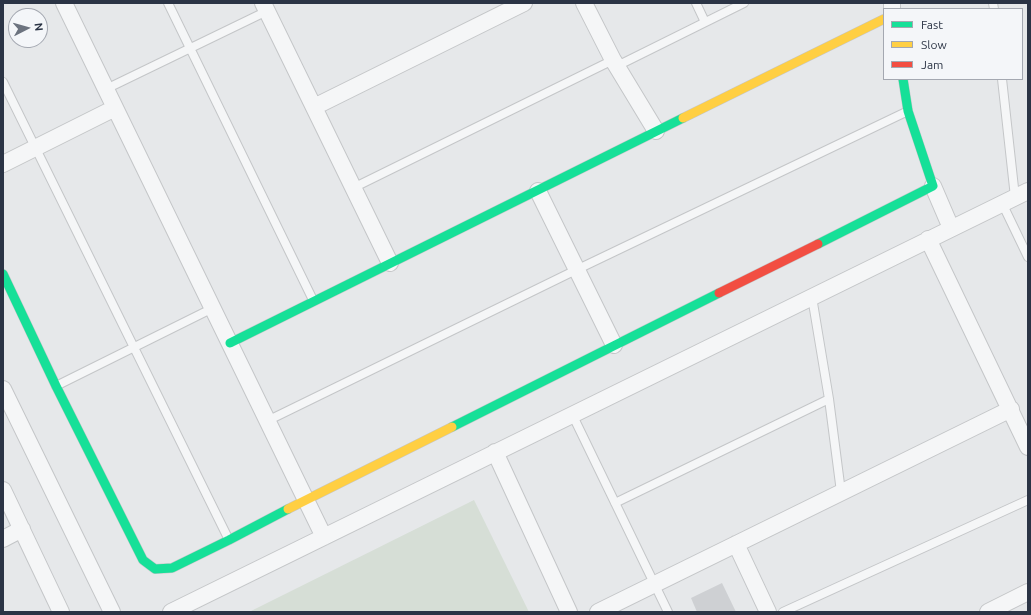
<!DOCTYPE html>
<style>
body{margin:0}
#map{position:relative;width:1031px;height:615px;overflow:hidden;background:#e6e8ea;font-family:Ubuntu,sans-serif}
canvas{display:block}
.frame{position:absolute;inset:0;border:4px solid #2b3445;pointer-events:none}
.legend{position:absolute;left:883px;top:8px;width:140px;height:72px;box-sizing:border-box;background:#f4f6f9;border:1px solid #a4a8b1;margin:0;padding:5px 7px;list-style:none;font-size:12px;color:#2b3445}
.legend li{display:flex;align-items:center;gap:8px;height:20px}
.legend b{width:20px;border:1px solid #a4a8b1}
.north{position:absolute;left:8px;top:8px;width:40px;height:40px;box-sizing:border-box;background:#f4f6f9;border:1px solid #a4a8b1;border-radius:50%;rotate:84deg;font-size:11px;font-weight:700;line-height:16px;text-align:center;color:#2b3445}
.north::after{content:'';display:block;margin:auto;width:14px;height:18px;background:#6c737f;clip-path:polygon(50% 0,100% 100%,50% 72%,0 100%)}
</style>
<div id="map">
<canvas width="1031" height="615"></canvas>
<div class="frame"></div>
<ul class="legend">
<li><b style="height:5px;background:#16e098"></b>Fast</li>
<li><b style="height:5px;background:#ffcf43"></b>Slow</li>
<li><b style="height:5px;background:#f24e42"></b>Jam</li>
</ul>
<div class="north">N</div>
</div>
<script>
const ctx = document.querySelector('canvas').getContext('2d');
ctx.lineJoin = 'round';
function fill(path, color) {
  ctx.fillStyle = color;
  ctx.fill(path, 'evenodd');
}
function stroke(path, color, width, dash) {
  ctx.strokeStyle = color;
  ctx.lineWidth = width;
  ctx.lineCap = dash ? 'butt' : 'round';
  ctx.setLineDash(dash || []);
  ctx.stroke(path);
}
fill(new Path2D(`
 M474,500L529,612H249Z`), '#d6ded6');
fill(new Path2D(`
 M722,583L736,612H697L691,598Z`), '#ced0d3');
const lane = new Path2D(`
 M168,3L313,300
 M696,3L705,22
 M993,3L994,9
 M617,66L744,3
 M1002,79L1015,197
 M3,82L228,538
 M106,89L267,11
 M353,188L613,60
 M1002,203L1028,257
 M812,297L829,399L841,492
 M56,386L213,308
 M572,414L668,612
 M267,421L576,270L908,111
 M615,503L829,399
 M783,612L1028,500`);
const street = new Path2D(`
 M64,3L324,537
 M263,3L390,263
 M584,3L613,60L656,131
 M892,3V9
 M314,107L524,3
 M3,164L115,108
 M933,186L951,228
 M538,191L614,345
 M928,239L1028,447
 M3,389L112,612
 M495,452L569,612
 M3,490L61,612
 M3,539L22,529
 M736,544L768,612
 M171,612L1028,191
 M598,612L1011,409
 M988,612L1028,592`);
const fast = new Path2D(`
 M818,244L933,186L908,111L903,79
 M3,274L56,386L143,560L155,569L172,568L229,540L288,509
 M230,343L683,118
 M452,427L719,293`);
const slow = new Path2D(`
 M683,118L884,19
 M288,509L452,427`);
const jam = new Path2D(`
 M719,293L818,244`);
stroke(lane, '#c4c6c8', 10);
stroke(street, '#c4c6c8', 18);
stroke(fast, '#c4c6c8', 10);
stroke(slow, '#c4c6c8', 10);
stroke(jam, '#c4c6c8', 10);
stroke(lane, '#f5f6f7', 8);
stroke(street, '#f5f6f7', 16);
stroke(fast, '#16e098', 9);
stroke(slow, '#ffcf43', 9);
stroke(jam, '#f24e42', 9);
</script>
